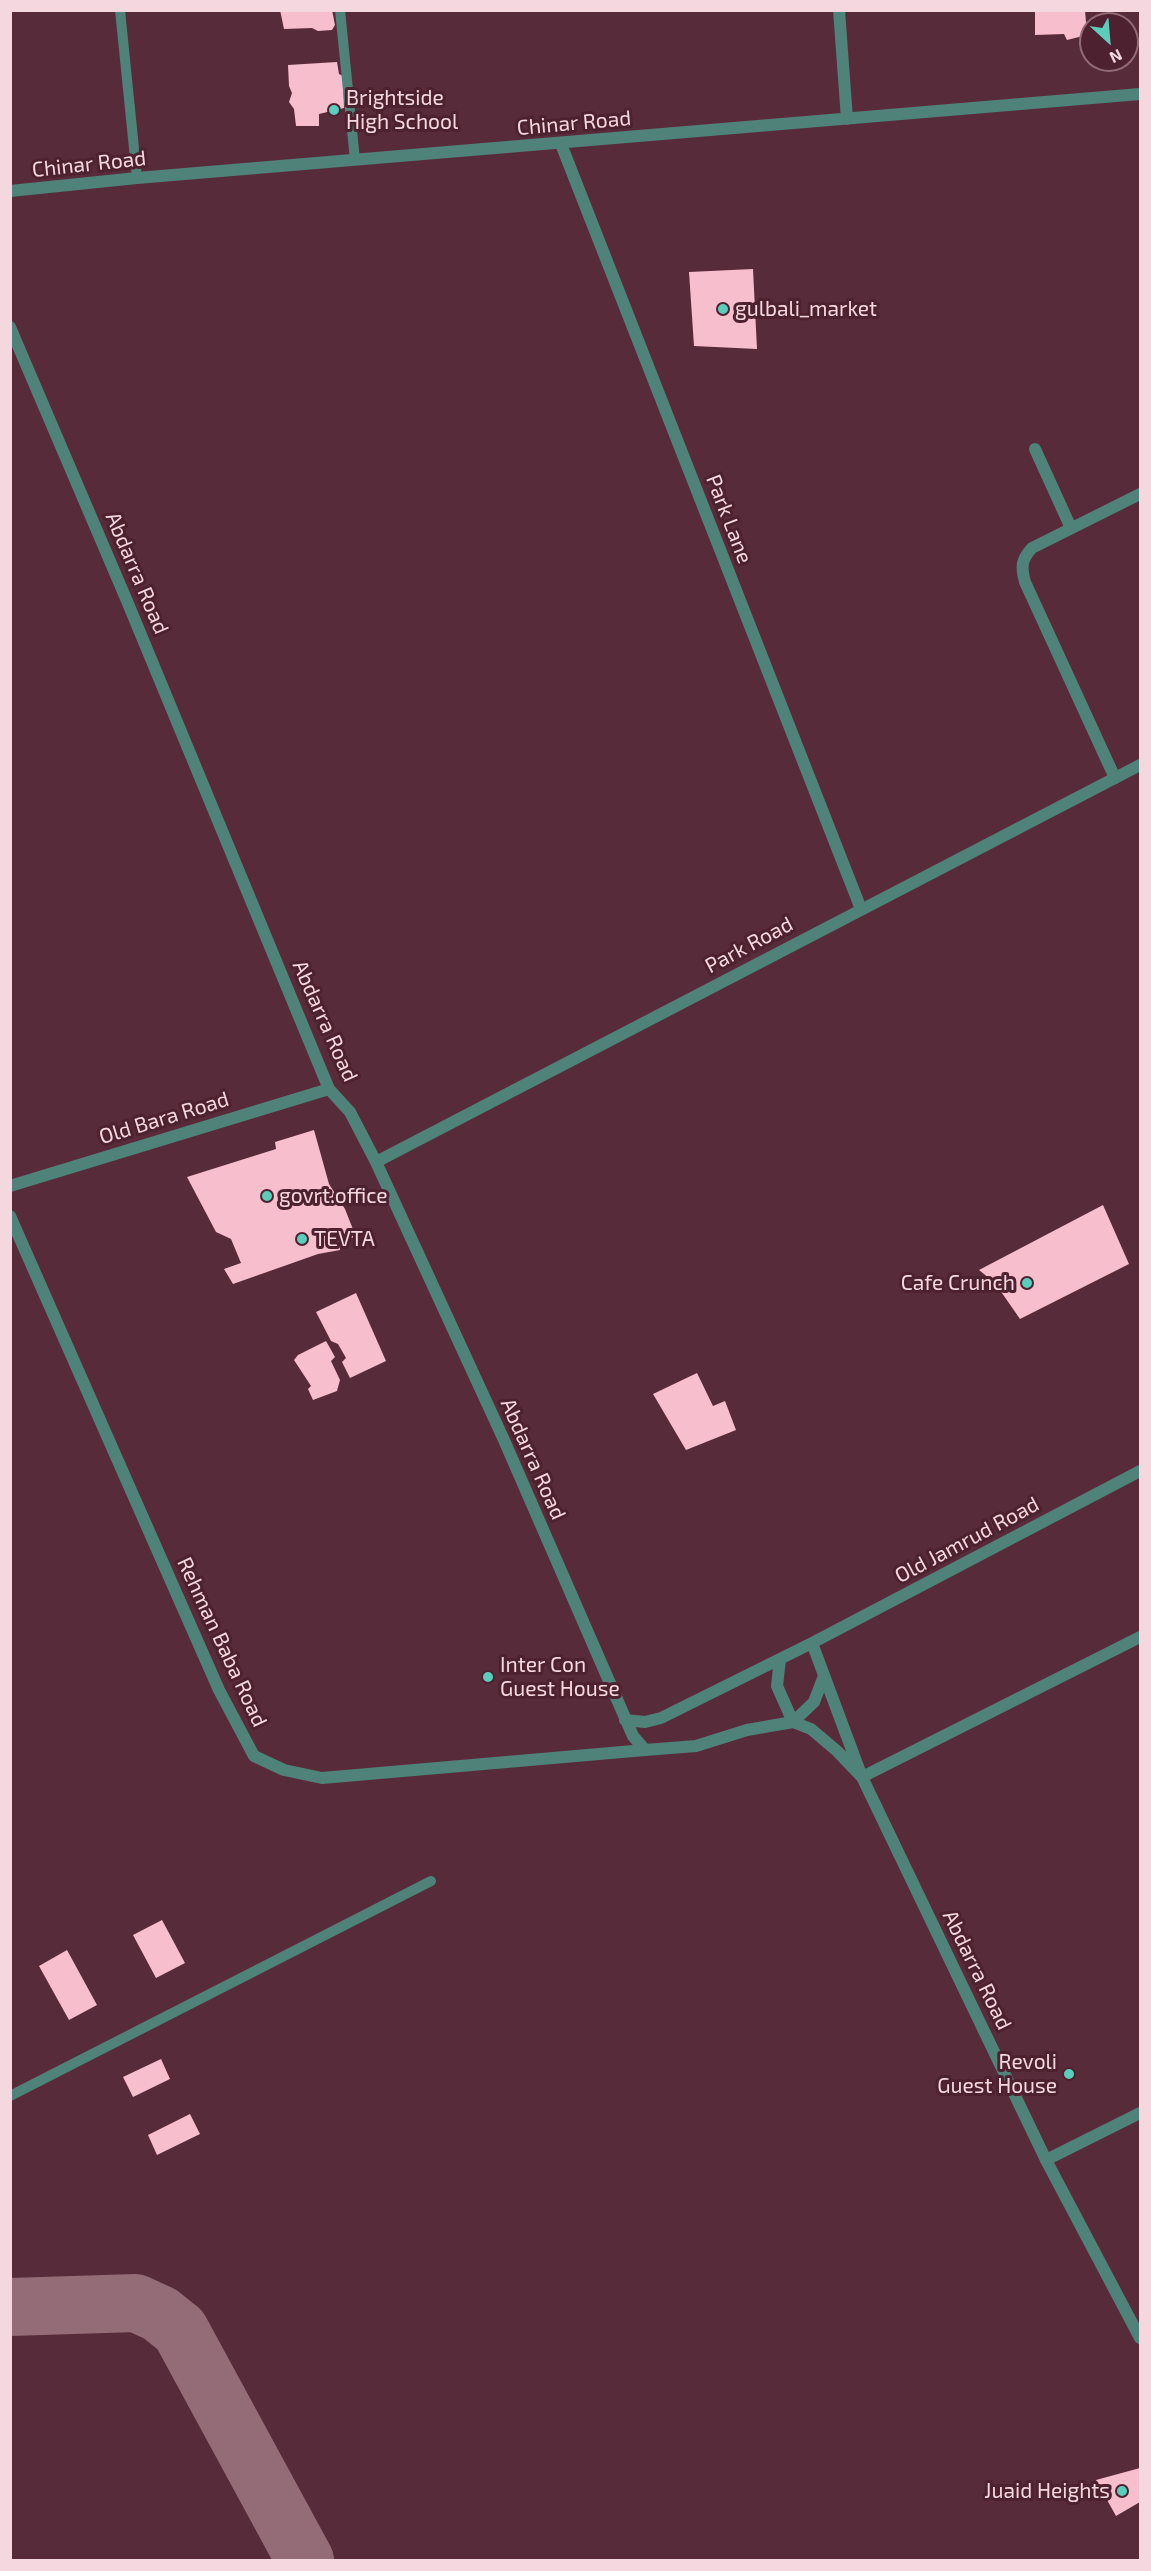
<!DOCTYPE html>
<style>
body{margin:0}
#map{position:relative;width:1151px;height:2571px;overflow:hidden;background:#582b3a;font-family:"Exo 2",sans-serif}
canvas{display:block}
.frame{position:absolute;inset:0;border:12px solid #f5d8df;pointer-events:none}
.north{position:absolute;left:1079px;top:12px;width:60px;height:60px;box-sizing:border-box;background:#4d212f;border:2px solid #906a75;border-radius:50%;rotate:154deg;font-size:16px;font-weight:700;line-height:24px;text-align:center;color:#f5d8df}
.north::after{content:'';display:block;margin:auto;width:21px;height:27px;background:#5bcebb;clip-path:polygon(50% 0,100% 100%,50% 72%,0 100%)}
</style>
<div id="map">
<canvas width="1151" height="2571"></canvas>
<div class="frame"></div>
<div class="north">N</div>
</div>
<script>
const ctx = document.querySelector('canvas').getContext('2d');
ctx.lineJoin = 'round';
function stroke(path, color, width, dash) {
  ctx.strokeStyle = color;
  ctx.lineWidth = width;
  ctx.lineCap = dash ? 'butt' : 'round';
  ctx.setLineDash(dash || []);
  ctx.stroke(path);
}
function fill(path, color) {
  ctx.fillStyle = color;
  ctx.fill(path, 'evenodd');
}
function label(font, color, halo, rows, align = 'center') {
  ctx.font = font + ' "Exo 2",sans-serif';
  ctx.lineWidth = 6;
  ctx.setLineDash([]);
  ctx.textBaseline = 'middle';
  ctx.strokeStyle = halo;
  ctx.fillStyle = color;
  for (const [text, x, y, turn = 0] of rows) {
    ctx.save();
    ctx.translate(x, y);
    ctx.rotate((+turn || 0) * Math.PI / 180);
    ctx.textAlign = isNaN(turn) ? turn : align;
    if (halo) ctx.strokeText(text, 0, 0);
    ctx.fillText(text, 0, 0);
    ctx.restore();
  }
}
stroke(new Path2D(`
 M10,2307L136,2303L160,2314L180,2330L305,2560`), '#936c78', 58);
fill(new Path2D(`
 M280,10H332L335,25L332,30L318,31L312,28L284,29Z
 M1035,10H1085L1087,35L1067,40L1064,34L1035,35Z
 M337,62L339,74L343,76L344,108L319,114V126H296L294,109L289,102L292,93L289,86L288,65Z
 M753,269L757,349L694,346L689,272Z
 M314,1130L329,1184L345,1209L356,1237L339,1240L340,1250L318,1254L233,1284L224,1269L241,1263L231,1239L216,1232L187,1177L276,1149L275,1142Z
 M1103,1205L1129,1264L1020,1319L995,1283L979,1270Z
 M356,1293L386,1361L350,1378L342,1362L346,1358L338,1344L331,1341L316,1312Z
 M326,1341L335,1357L331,1361L340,1380L337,1391L313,1400L308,1389L311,1386L294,1360L298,1355Z
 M697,1373L713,1406L725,1401L736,1430L686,1450L653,1394Z
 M162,1920L185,1963L156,1978L133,1935Z
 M67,1950L97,2005L69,2020L39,1966Z
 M161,2059L170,2079L133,2097L123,2077Z
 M190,2114L200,2134L157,2155L148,2135Z
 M1140,2468V2502L1116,2516L1096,2480Z`), '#f7becd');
stroke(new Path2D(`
 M120,10L137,178
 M340,10L355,160
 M10,2096L431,1881`), '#4f8278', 10);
stroke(new Path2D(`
 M839,10L847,119
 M561,144L861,909
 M10,191L137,178L1140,94
 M1035,449L1071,528
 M1115,778L1025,582C1021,567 1021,560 1032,548L1140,494
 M10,1216L219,1690L254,1756L284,1770L322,1778L645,1750
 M862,1777L1140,1637
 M1046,2160L1140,2113`), '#4f8278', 12);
stroke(new Path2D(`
 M10,327L127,601L329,1089L350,1112L376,1162L504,1440L633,1736L645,1750L696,1746L747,1730L793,1722L811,1729L837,1751L862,1777
 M376,1162L1140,765
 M10,1186L329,1089
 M812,1643L862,1777L1046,2160L1140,2338
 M780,1659L777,1686L793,1722L814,1702L824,1676
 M625,1720L645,1722L661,1718L812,1643L1140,1471`), '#4f8278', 12);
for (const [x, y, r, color] of [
 [334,110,6,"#5bcebb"],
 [723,309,6,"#5bcebb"],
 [267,1196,6,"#5bcebb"],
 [302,1239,6,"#5bcebb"],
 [1027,1283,6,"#5bcebb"],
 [488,1677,6,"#5bcebb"],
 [1069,2074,6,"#5bcebb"],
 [1122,2491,6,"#5bcebb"]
]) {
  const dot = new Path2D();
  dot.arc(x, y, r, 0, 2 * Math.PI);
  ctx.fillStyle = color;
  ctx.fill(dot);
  stroke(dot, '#4d212f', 2);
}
label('21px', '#f5d8df', '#4d212f', [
 ["Brightside",346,98],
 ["High School",346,122],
 ["gulbali_market",735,309],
 ["govrt.office",279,1196],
 ["TEVTA",314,1239],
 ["Cafe Crunch",1015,1283,"right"],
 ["Inter Con",500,1665],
 ["Guest House",500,1689],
 ["Revoli",1057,2062,"right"],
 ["Guest House",1057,2086,"right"],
 ["Juaid Heights",1110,2491,"right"]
], 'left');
label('21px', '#f5d8df', '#4d212f', [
 ["Chinar Road",574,123,-5],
 ["Chinar Road",89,164,-6],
 ["Park Lane",729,519,69],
 ["Abdarra Road",137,573,67],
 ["Park Road",749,945,-28],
 ["Abdarra Road",325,1021,66],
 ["Old Bara Road",164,1118,-17],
 ["Abdarra Road",533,1459,66],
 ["Old Jamrud Road",967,1540,-28],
 ["Rehman Baba Road",222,1642,65],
 ["Abdarra Road",977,1970,64]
]);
</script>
